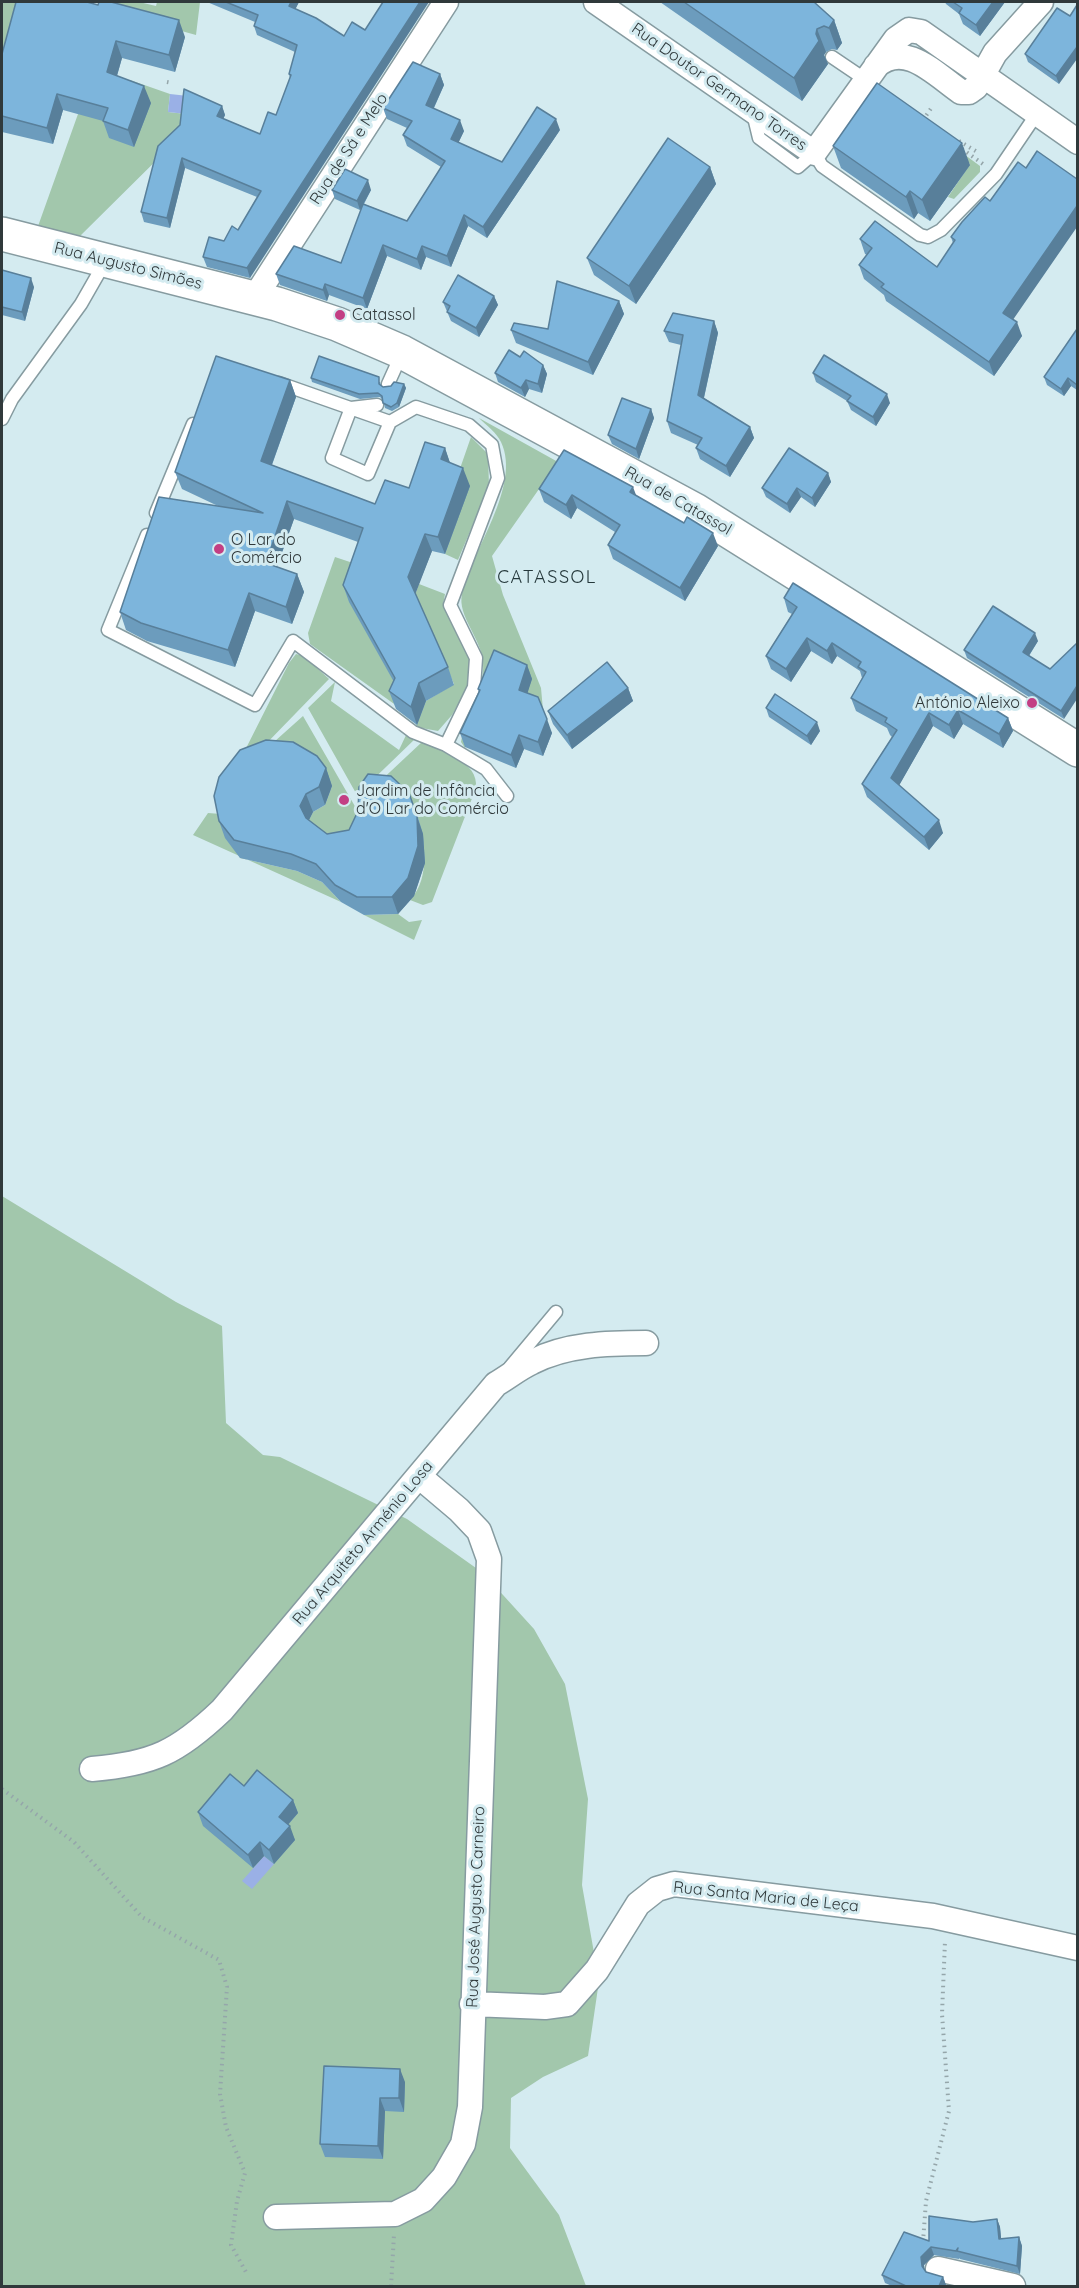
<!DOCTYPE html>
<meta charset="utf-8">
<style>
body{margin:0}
#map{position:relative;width:1079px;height:2288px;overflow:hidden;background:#d4ebf0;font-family:Quicksand,sans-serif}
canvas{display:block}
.frame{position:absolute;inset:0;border:3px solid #30393b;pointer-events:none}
</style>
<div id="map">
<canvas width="1079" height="2288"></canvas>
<div class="frame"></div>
</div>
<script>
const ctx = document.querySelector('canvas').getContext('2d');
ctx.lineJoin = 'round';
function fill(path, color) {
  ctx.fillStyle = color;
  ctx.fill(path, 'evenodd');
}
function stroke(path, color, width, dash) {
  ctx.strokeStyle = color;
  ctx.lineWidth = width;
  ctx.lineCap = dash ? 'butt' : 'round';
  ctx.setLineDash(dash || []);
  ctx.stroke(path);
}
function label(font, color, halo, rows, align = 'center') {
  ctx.font = font + ' Quicksand,sans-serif';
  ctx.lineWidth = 6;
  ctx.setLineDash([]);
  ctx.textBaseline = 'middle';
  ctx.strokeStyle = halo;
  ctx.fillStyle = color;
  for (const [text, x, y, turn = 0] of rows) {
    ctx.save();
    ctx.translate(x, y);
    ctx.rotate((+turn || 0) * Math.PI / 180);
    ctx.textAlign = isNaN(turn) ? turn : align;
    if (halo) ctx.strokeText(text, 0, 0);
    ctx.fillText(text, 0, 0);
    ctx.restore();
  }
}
fill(new Path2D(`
 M2,2H28L2,96Z
 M100,2H139L156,6L157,2H200L196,35L98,8Z
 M130,80L170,94L168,112L186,114L183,134L77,239L37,229L78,114Z
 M927,127L980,166V172L954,199L948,197L970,164Z
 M479,418L558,462L492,556L503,595L541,688L543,710L474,728L465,748L461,742C466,715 485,692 483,663C482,639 457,616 462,594C471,551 522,486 501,442C497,433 486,425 479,418Z
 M471,437L488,454L489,486L458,560L445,554L469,486L456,480Z
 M335,557L362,566L402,696L397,706L310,644L308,633Z
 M419,584L445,594L443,605L471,660V682L452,715L438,731L416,727L426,701L454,684L415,595Z
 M296,654L304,656L329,679L229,782L289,663Z
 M335,682L331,701L399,750L407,733L416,738L357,795L308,708Z
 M303,716L364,822L333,852L307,824L313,812L325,805L332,786L323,773L246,767Z
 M422,742C442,752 479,761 476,788L432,902L423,905L410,900C432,877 424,838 416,811L359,801Z
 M208,813L221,814L240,858L297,871L322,882L341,902L193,835Z
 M398,914L409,922L422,920L414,940L364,915Z
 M2,1196L176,1302L222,1326L226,1423L263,1455L280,1457L407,1519L483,1573L534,1629L565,1684L588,1799L582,1885L599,1981L588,2056L543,2077L511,2098L510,2148L559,2215L586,2286H2Z`), '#a2c7ac');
fill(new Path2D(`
 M170,94L188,96L186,114L168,112Z
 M264,1856L274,1864L252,1889L242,1881Z`), '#9ab0e6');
const service = new Path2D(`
 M832,57L866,80
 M753,113L759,138L798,167L814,153L822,166L920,235L928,237L941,230L996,174L1038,112
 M279,383L390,422L368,474L332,458L351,408L377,405
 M388,384L402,353
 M2,419L12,399L81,304L105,262
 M156,513L193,424
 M147,535L108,630L255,705L293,641L413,732L446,745L474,687L476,658L450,605L498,478L492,445L469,425L416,407L390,422
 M446,745L486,769L507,796
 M510,1367L556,1312`);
const minor = new Path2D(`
 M596,2L814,153L896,39L909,30L921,32L1078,142
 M876,66C905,40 936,75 961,92H969L976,87L995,53L1041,2
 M255,297L446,2
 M92,1769C153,1764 178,1752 222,1710L496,1384C508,1377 519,1368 532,1362C566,1344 609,1343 646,1343
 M472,2004L545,2007L567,2004L597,1970L638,1904L657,1889L674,1884L933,1916L1078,1948
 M276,2217L395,2214L423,2200L444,2177L463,2144L470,2107L489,1559L479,1531L459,1510L420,1477
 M938,2269L1013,2286`);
const secondary = new Path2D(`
 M2,234L277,304L337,324L402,352L695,510L1078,750`);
stroke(service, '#869ba0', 15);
stroke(minor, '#869ba0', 27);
stroke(secondary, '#869ba0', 36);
stroke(new Path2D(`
 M167,82L172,83
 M923,120L932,107
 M959,141L979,153
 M962,149L983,164
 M2,1789L74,1842L142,1917L219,1960L227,1987L220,2094L226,2127L245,2173L237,2201L231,2245L247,2274
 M923,2242L926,2201L949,2111L942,2014L945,1941
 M391,2286L394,2235`), '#95a6aa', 4, [1.5, 4.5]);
stroke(service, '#fff', 12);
stroke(minor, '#fff', 24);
stroke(secondary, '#fff', 33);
fill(new Path2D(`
 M16,2L185,37L175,72L122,58L117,76L151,103L134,147L109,138L103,121L63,110L53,144L2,132V54Z
 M207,2H299L295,9L316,18L250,278L207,267L203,257L238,230L257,197L185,168L170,228L144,222L141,212L222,106L225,115L223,119L260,134L276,115L290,78L289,74L295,52L257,35L254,26L255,22Z
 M660,2H814L834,20L842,43L837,50L832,49L826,52L824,55L828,64L802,101Z
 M945,2H1005L980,36L963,24L959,14L946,4Z
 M1070,16L1059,84L1028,62L1025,54Z
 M440,74L444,85L434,108L464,131L458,143L502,162L560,130L487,238L468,226L451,267L426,257L421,270L387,256L367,309L329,295L327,301L280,285L276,274L341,263L363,205L360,210L335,199L332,190H371L364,204L407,221L441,167L407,146L403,135L407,128L387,119L383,108Z
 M833,146L970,165L930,221L918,213L914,219L841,168Z
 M710,167L716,184L636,304L594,275L587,258Z
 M962,222L1022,336L994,376L886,301L884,295L864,279L859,265L867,255L865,254L860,239L937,267L953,243L951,237Z
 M2,270L34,287L25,321L2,315Z
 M494,296L498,305L479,337L451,321L443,302Z
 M619,301L624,314L593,375L516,343L511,330L548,329Z
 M714,321L718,333L704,398L750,427L754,438L730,477L700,459L696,448L698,445L671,433L667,421L681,345L669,342L664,331Z
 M1077,329V390L1071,386L1064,396L1047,385L1044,377Z
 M520,357L543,365L547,374L542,393L529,389L525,397L498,382L495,373Z
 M813,373L890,403L876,426L851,410L847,401L816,382Z
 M311,378L380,382L381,385L383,387L404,384L406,388L399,407L392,411L385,408L383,400L380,397L360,399L312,382Z
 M290,380L296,397L272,465L375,504L409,488L445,448L450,463L470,486L445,554L432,551L415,593L448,667L454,685L426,701L417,725L396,709L389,691L394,682L349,602L343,585L358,542L294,519L277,567L297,574L304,592L292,624L255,611L235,667L147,641L126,630L120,612L218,506L182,489L175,472Z
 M651,409L654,418L639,459L612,444L608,435Z
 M828,473L831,482L815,507L801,497L790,513L766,497L762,488Z
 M539,489L636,495L718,546L685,601L613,559L608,545L615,532L577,508L571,519L544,502Z
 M784,598L1008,718L1013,731L1003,748L963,724L954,739L933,726L899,785L943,833L929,850L867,797L862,784L892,737L890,735L887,728L856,711L851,698L862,678L860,671L837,656L832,664L811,651L791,682L771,669L766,656L792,614L788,612Z
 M1038,641L1029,656L1050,669L1064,719L967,658L964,650Z
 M527,665L532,679L527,693L552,733L543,756L524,749L516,768L465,747L460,733L479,693L478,689Z
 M628,688L633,701L572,749L553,724L548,711Z
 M766,708L820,731L811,745L769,717Z
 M326,768L332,786L325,805L313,812L309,820L327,834L349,830L416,811L423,834L425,863L414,896L398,914L364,915L341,902L322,882L297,871L240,858L225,838L219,821Z
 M244,1786L293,1800L298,1813L288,1825L295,1840L274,1864L264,1856L253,1868L203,1826L198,1812Z
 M324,2066L405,2082L404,2112L385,2111L383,2159L325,2157L320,2144Z
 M997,2219L1000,2227L1001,2239L1019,2237L1022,2246L1020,2274L960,2259V2258L959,2259L934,2255L924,2265V2270L926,2272L943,2277L946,2285L945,2286H892L885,2283L882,2275L929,2241L973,2222Z`), '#6c9cbd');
fill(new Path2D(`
 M291,2H299L292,16L289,6Z
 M420,2H429L250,278L247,268Z
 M993,2H1005L980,36L976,25Z
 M179,20L185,37L175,72L169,55Z
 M834,20L842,43L837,50L829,28Z
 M817,29L826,52L824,55L828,64L802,101L794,78Z
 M116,41L122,58L113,89L107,72Z
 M1077,47V59L1059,84L1056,76Z
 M440,74L444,85L430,116L426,105Z
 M144,86L151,103L134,147L128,130Z
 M57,94L63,110L53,144L47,128Z
 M222,106L225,115L220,126L217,116Z
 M556,119L560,130L487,238L483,227Z
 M460,120L464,131L455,150L451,139Z
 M962,143L970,165L930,221L922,200Z
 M182,158L185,168L170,228L167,218Z
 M710,167L716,184L636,304L629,286Z
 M368,180L371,190L360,210L357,201Z
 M910,191L918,213L914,219L906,197Z
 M1077,206V227L1008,327L1003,313Z
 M464,215L468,226L451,267L447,256Z
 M383,245L387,256L367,309L363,298Z
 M422,246L426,257L421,270L417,259Z
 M31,278L34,287L25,321L22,312Z
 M325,284L329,295L327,301L323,290Z
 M494,296L498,305L479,337L476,328Z
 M619,301L624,314L593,375L588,362Z
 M714,321L718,333L702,406L698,395Z
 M1017,322L1022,336L994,376L989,362Z
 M543,365L547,374L542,393L538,384Z
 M1068,378L1071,386L1064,396L1061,389Z
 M290,380L296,397L267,478L261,461Z
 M526,380L529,389L525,397L521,388Z
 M404,384L406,388L399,407L397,403Z
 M887,394L890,403L876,426L873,417Z
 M651,409L654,418L639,459L636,449Z
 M750,427L754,438L730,477L726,466Z
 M445,448L451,466L441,459Z
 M463,468L470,486L445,554L438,537Z
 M828,473L831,482L815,507L812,498Z
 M633,487L638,500L630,492Z
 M797,488L801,497L790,513L787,504Z
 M572,495L577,508L571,519L566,505Z
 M287,501L294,519L272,580L266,563Z
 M713,533L718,546L685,601L680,588Z
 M425,534L432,551L415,595L408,577Z
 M297,574L304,592L292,624L286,607Z
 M249,593L255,611L235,667L228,650Z
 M1035,633L1038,641L1026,660L1023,652Z
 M807,638L811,651L791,682L786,669Z
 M832,643L837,656L832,664L827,651Z
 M527,665L532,679L524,704L519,690Z
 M419,683L426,701L417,725L411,707Z
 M1077,686V699L1064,719L1061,711Z
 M628,688L633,701L572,749L567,735Z
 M958,710L963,724L954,739L949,725Z
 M929,713L933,726L896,791L891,778Z
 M1008,718L1013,731L1003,748L999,734Z
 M547,719L552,733L543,756L538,742Z
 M817,722L820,731L811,745L807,736Z
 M519,735L524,749L516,768L511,755Z
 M326,768L332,786L325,805L319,787Z
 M409,793L423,834L425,863L414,896L398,914L392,897Z
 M306,794L313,812L307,824L300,806Z
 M939,820L943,833L929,850L924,837Z
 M293,1800L298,1813L283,1830L279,1817Z
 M290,1826L295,1840L274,1864L269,1850Z
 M260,1842L264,1856L253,1868L248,1855Z
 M400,2069L405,2082L404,2112L399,2098Z
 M380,2098L385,2111L383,2159L378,2146Z
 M997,2219L1000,2227L1002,2247L999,2239Z
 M1019,2237L1022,2246L1020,2274L1017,2266Z
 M931,2247L934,2255L924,2265L925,2274L922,2266L921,2257Z
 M943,2277L946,2285L945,2286H939Z`), '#587f9a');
const building = new Path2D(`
 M16,2H87L98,5L99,2H111L179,20L169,55L116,41L107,72L144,86L128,130L103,121L108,108L57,94L47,128L2,116V54Z
 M226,2H291L289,6L316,18L344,36L352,22L365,30L383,2H420L247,268L203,257L209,237L224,241L232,226L238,230L261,191L182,158L167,218L141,212L158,146L180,125L184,89L222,106L217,116L260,134L268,112L276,115L291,75L289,74L297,45L254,26L258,15Z
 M684,2H814L834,20L829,28L824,26L817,29L816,34L819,41L794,78Z
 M953,2H993L976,25L959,13L962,8Z
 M1077,5V47L1056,76L1025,54L1057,8L1070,16Z
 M413,62L440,74L426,105L460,120L451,139L502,162L537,107L556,119L483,227L464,215L447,256L422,246L417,259L383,245L363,298L325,284L323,290L276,274L294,246L341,263L363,204L407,221L445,161L403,135L412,121L383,108Z
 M877,83L962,143L922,200L910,191L906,197L833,146Z
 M668,138L710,167L629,286L587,258Z
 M1037,151L1077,179V206L1003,313L1017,322L989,362L881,287L884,284L859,265L872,248L860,239L875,221L937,267L955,240L951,237L962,222L985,197L990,201L1018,162L1026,168Z
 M345,169L368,180L357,201L332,190Z
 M2,270L31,278L22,312L2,307Z
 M458,275L494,296L476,328L447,312L450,306L443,302Z
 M557,281L619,301L588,362L511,330L514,323L548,329Z
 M673,313L714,321L698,395L750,427L726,466L696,448L702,438L667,421L683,335L664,331Z
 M1077,329V385L1068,378L1061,389L1044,377Z
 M509,350L520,357L524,351L543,365L538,384L526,380L521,388L495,373Z
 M824,355L887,394L873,417L847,401L851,396L813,373Z
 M216,356L290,380L261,461L375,504L385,480L409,488L425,442L445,448L441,459L463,468L438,537L425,534L408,577L448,667L419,683L411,707L389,691L395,678L343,585L363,528L287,501L266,563L297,574L286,607L249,593L228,650L141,623L120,612L159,497L263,513L175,472Z
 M319,356L379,377V384L383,387L391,386L394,382L404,384L397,403L391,407L383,403L382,396L378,393L359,394L311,378Z
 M622,398L651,409L636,449L608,435Z
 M789,448L828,473L812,498L797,488L787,504L762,488Z
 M564,450L633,487L630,492L684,523L687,517L713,533L680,588L608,545L620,525L572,495L566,505L539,489Z
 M793,583L1008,718L999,734L958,710L949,725L929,713L891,778L939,820L924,837L862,784L897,730L885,722L887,718L851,698L866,672L858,667L861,662L832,643L827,651L807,638L786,669L766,656L797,607L784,598Z
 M993,606L1035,633L1023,652L1050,669L1077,643V686L1061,711L964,650Z
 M494,650L527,665L519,690L538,697L547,719L538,742L519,735L511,755L460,733L480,690L478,689Z
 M607,662L628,688L567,735L548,711Z
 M775,694L817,722L807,736L766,708Z
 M266,740L293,742L317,756L326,768L319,787L306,794L300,806L306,818L327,834L349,830L358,811L359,787L368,774L391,776L409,793L417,816L418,846L408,878L392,897H357L335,885L316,864L291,854L234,840L219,821L214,796L219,777L240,750Z
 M257,1770L293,1800L279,1817L290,1826L269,1850L260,1842L248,1855L198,1812L230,1774L244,1786Z
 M324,2066L400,2069L399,2098H380L378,2146L320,2144Z
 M929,2216L973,2222L997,2219L999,2239L1019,2237L1017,2266L957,2251L958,2248L956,2251L931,2247L921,2257L922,2266L926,2272L943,2277L939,2286H906L882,2275L904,2232L929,2241Z`);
fill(building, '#7db5dc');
stroke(building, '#587f9a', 1.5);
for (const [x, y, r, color] of [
 [340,315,6,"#c33f84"],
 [219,549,6,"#c33f84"],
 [1032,703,6,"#c33f84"],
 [344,800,6,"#c33f84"]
]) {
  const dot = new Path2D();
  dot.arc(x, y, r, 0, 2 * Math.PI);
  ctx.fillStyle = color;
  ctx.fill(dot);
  stroke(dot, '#d4ebf0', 2);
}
label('16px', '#30393b', '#d4ebf0', [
 ["Rua Doutor Germano Torres",719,87,35],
 ["Rua de Sá e Melo",349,149,-57],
 ["Rua Augusto Simões",128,266,14],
 ["Rua de Catassol",678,501,30],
 ["Rua Arquiteto Arménio Losa",363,1543,-50],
 ["Rua Santa Maria de Leça",766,1897,6],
 ["Rua José Augusto Carneiro",476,1907,-88]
]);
label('16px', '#30393b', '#d4ebf0', [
 ["Catassol",352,315],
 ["O Lar do",231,540],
 ["Comércio",231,558],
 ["António Aleixo",1020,703,"right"],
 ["Jardim de Infância",356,791],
 ["d'O Lar do Comércio",356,809]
], 'left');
ctx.letterSpacing = '1.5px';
label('18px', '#25383b', '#d4ebf0', [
 ["CATASSOL",547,578]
]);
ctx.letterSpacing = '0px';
</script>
